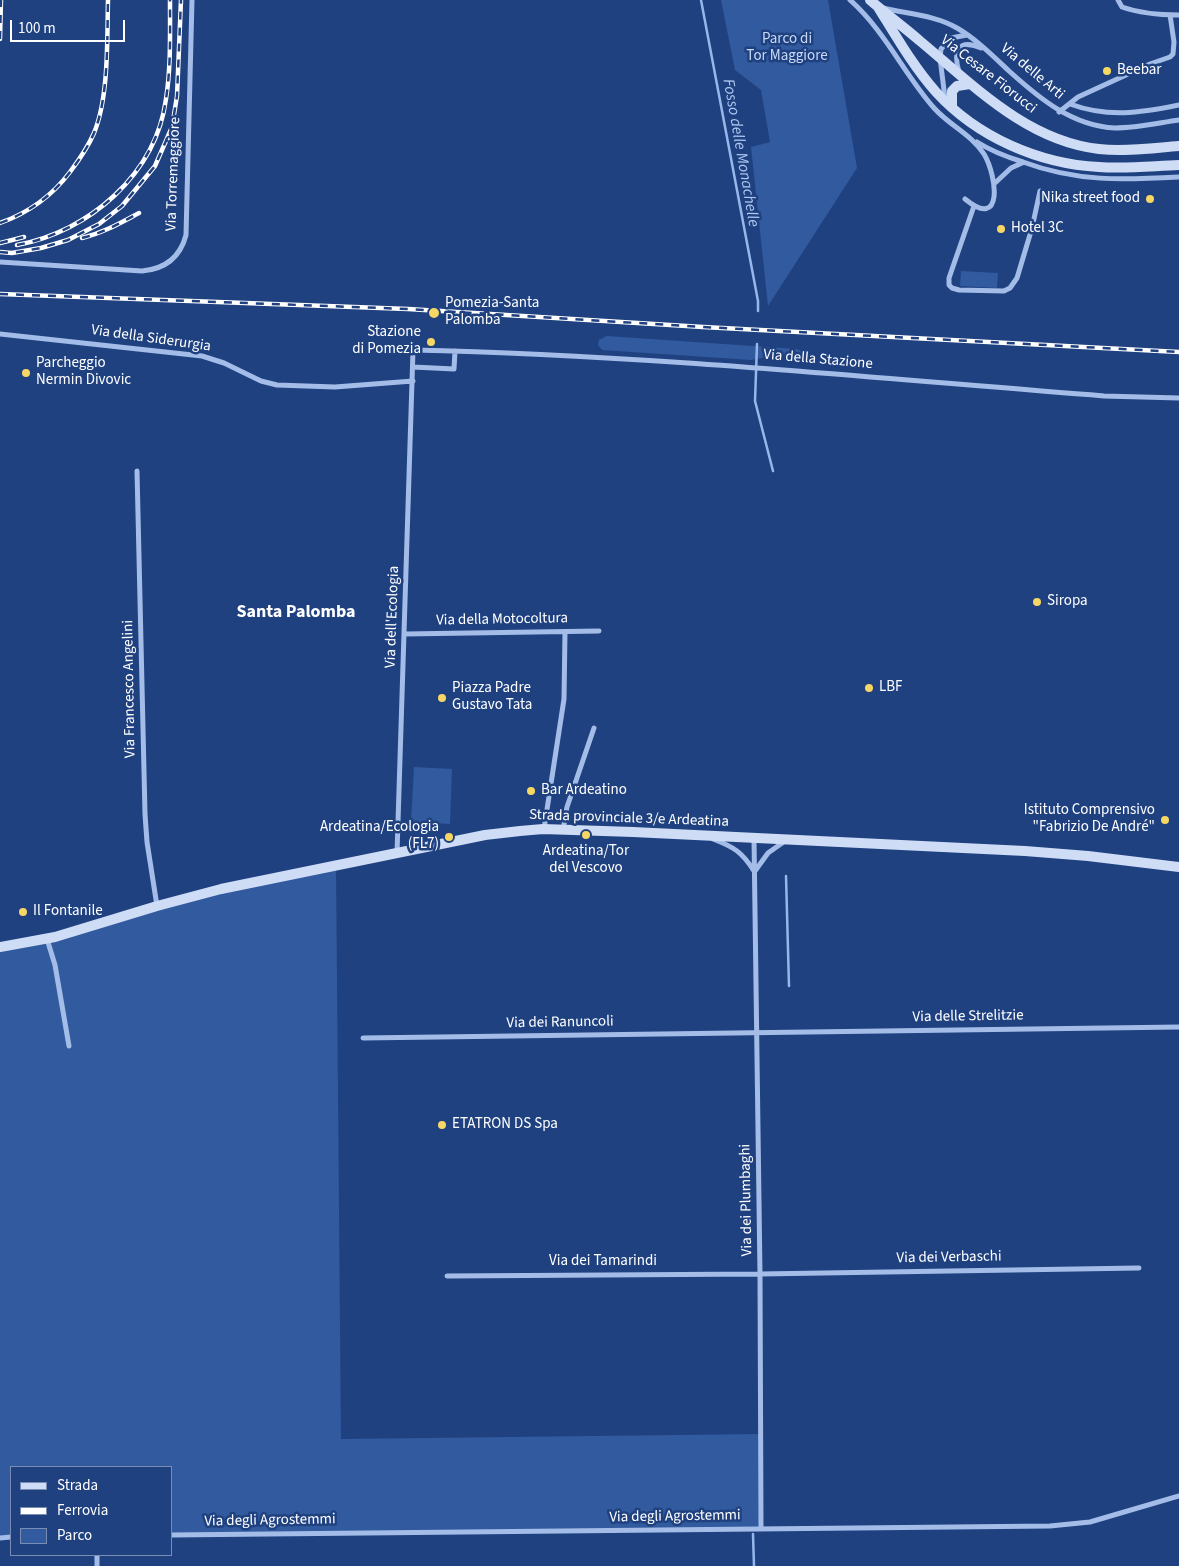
<!DOCTYPE html>
<meta charset="utf-8">
<style>
body{margin:0}
#map{position:relative;width:1179px;height:1566px;overflow:hidden;background:#1f4180;font-family:"Source Sans 3",sans-serif}
canvas{display:block}
.legend{position:absolute;left:10px;top:1466px;width:162px;height:90px;box-sizing:border-box;background:#1f4180;border:1px solid #798db3;margin:0;padding:6px 9px;list-style:none;font-size:15px;color:#fff}
.legend li{display:flex;align-items:center;gap:10px;height:25px}
.legend b{width:25px;border:1px solid #798db3}
.scale{position:absolute;left:10px;top:20px;width:115px;height:22px;box-sizing:border-box;border:2px solid #fff;border-top:0;padding-left:6px;font-size:15px;line-height:18px;white-space:nowrap;color:#fff;-webkit-text-stroke:4px #1f4180;paint-order:stroke}
</style>
<div id="map">
<canvas width="1179" height="1566"></canvas>
<ul class="legend">
<li><b style="height:6px;background:#cedcf6"></b>Strada</li>
<li><b style="height:6px;background:#fff"></b>Ferrovia</li>
<li><b style="height:14px;background:#325a9e"></b>Parco</li>
</ul>
<div class="scale">100 m</div>
</div>
<script>
const ctx = document.querySelector('canvas').getContext('2d');
ctx.lineJoin = 'round';
function fill(path, color) {
  ctx.fillStyle = color;
  ctx.fill(path, 'evenodd');
}
function stroke(path, color, width, dash) {
  ctx.strokeStyle = color;
  ctx.lineWidth = width;
  ctx.lineCap = dash ? 'butt' : 'round';
  ctx.setLineDash(dash || []);
  ctx.stroke(path);
}
function label(font, color, halo, rows, align = 'center') {
  ctx.font = font + ' "Source Sans 3",sans-serif';
  ctx.lineWidth = 5;
  ctx.setLineDash([]);
  ctx.textBaseline = 'middle';
  ctx.strokeStyle = halo;
  ctx.fillStyle = color;
  for (const [text, x, y, turn = 0] of rows) {
    ctx.save();
    ctx.translate(x, y);
    ctx.rotate((+turn || 0) * Math.PI / 180);
    ctx.textAlign = isNaN(turn) ? turn : align;
    if (halo) ctx.strokeText(text, 0, 0);
    ctx.fillText(text, 0, 0);
    ctx.restore();
  }
}
fill(new Path2D(`
 M721,0H828L857,168L768,306L751,147L770,142L761,90L735,70Z
 M961,271L998,273L997,288L960,286Z
 M607,336L797,349L803,352L802,355H776L751,360L602,350L598,345L599,340Z
 M414,767L452,769L450,824L411,822Z
 M336,865L341,1439L761,1434V1529L171,1535V1467H11V1537L0,1538V947L157,906Z`), '#325a9e');
stroke(new Path2D(`
 M701,0L758,301V311
 M757,344L755,401L773,471
 M786,876L789,986
 M753,1534L754,1566`), '#97b7ea', 2.5);
stroke(new Path2D(`
 M850,0C885,31 904,74 934,108C949,125 972,135 984,154C997,176 1004,231 965,199
 M1118,0L1122,7C1139,13 1161,15 1179,15
 M883,8C907,14 935,15 957,28C976,39 993,56 1009,71C1039,98 1072,126 1115,128C1136,128 1158,123 1179,120
 M959,72C953,52 958,38 981,48
 M945,98L940,58L941,49L951,38L967,35
 M1070,104C1108,118 1140,113 1179,105
 M1059,112L1078,97L1150,64L1170,57L1173,54L1174,42L1170,15
 M977,142C991,151 1007,157 1023,162C1077,182 1122,180 1179,177
 M995,183L1011,168L1022,163
 M974,206L949,278V285L952,288L959,290L1004,291L1010,288L1017,278L1032,228L1040,191
 M0,262L142,271C165,269 180,258 186,235L192,0
 M0,334L202,356L224,363L261,381L277,385L335,387L413,381
 M413,367L454,369L455,351
 M137,471L145,814L147,842L157,906
 M405,634L599,631
 M544,829L564,699L565,632
 M563,830L567,807L594,728
 M713,839C734,847 742,852 754,871
 M754,839L760,1274L761,1529
 M397,853L413,350C644,355 874,378 1104,396L1179,398
 M755,871L768,853L785,841
 M47,939L55,965L69,1046
 M363,1038L1179,1027
 M447,1276L760,1274L1139,1268
 M171,1535L1050,1526L1090,1522L1179,1496
 M0,1538L11,1537
 M97,1555V1566`), '#a3bde8', 5);
stroke(new Path2D(`
 M870,0C886,14 904,27 920,41C973,85 1027,141 1099,149C1126,152 1153,148 1179,146
 M878,7C896,36 913,66 936,92C977,137 1039,164 1099,167C1126,169 1152,166 1179,165
 M952,107V91L957,86L970,84
 M0,947L55,937L157,906L221,889L485,835L520,831L543,829L633,832L1025,851L1088,856L1179,867`), '#cedcf6', 10);
const rail = new Path2D(`
 M0,39L1,0
 M0,223C28,213 52,196 70,172C79,160 88,147 94,133C109,97 107,39 108,0
 M82,238C103,233 120,223 139,213
 M0,243L24,237
 M17,245C89,232 156,174 166,99C171,67 170,33 170,0
 M0,252L12,253L41,248L68,240L99,224L122,206L155,166L172,127L177,96L181,0
 M0,294L408,309L703,327L1179,352`);
stroke(rail, '#fff', 4.5);
stroke(rail, '#1f4180', 2.5, [8]);
for (const [x, y, r, color] of [
 [1107,71,5,"#f7d763"],
 [1150,199,5,"#f7d763"],
 [1001,229,5,"#f7d763"],
 [434,313,6,"#f7d763"],
 [431,342,5,"#f7d763"],
 [26,373,5,"#f7d763"],
 [1037,602,5,"#f7d763"],
 [869,688,5,"#f7d763"],
 [442,698,5,"#f7d763"],
 [531,791,5,"#f7d763"],
 [1165,820,5,"#f7d763"],
 [586,835,5,"#f7d763"],
 [449,837,5,"#f7d763"],
 [23,912,5,"#f7d763"],
 [442,1125,5,"#f7d763"]
]) {
  const dot = new Path2D();
  dot.arc(x, y, r, 0, 2 * Math.PI);
  ctx.fillStyle = color;
  ctx.fill(dot);
  stroke(dot, '#1f4180', 2);
}
label('15px', '#c7d9f6', '#1f4180', [
 ["Parco di",787,40],
 ["Tor Maggiore",787,57]
]);
label('15px', '#fff', '#1f4180', [
 ["Beebar",1117,71],
 ["Nika street food",1140,199,"right"],
 ["Hotel 3C",1011,229],
 ["Pomezia-Santa",445,304],
 ["Palomba",445,321],
 ["Stazione",421,333,"right"],
 ["di Pomezia",421,350,"right"],
 ["Parcheggio",36,364],
 ["Nermin Divovic",36,381],
 ["Siropa",1047,602],
 ["LBF",879,688],
 ["Piazza Padre",452,689],
 ["Gustavo Tata",452,706],
 ["Bar Ardeatino",541,791],
 ["Istituto Comprensivo",1155,811,"right"],
 ["\"Fabrizio De André\"",1155,828,"right"],
 ["Ardeatina/Ecologia",439,828,"right"],
 ["(FL7)",439,845,"right"],
 ["Ardeatina/Tor",586,852,"center"],
 ["del Vescovo",586,869,"center"],
 ["Il Fontanile",33,912],
 ["ETATRON DS Spa",452,1125]
], 'left');
label('15px', '#fff', '#1f4180', [
 ["Via delle Arti",1032,72,40],
 ["Via Cesare Fiorucci",988,75,38],
 ["Via Torremaggiore",174,174,-88],
 ["Via della Siderurgia",151,339,8],
 ["Via della Stazione",818,360,5],
 ["Via dell'Ecologia",393,617,-88],
 ["Via della Motocoltura",502,620,-1],
 ["Via Francesco Angelini",130,689,-91],
 ["Strada provinciale 3/e Ardeatina",629,819,2],
 ["Via delle Strelitzie",968,1017,-1],
 ["Via dei Ranuncoli",560,1023,-1],
 ["Via dei Plumbaghi",747,1200,-91],
 ["Via dei Verbaschi",949,1258,-1],
 ["Via dei Tamarindi",603,1262],
 ["Via degli Agrostemmi",675,1517,-1],
 ["Via degli Agrostemmi",270,1521,-1]
]);
label('italic 16px', '#aec7f0', '#1f4180', [
 ["Fosso delle Monachelle",740,153,80]
]);
label('bold 18px', '#fff', '#1f4180', [
 ["Santa Palomba",296,613]
]);
</script>
